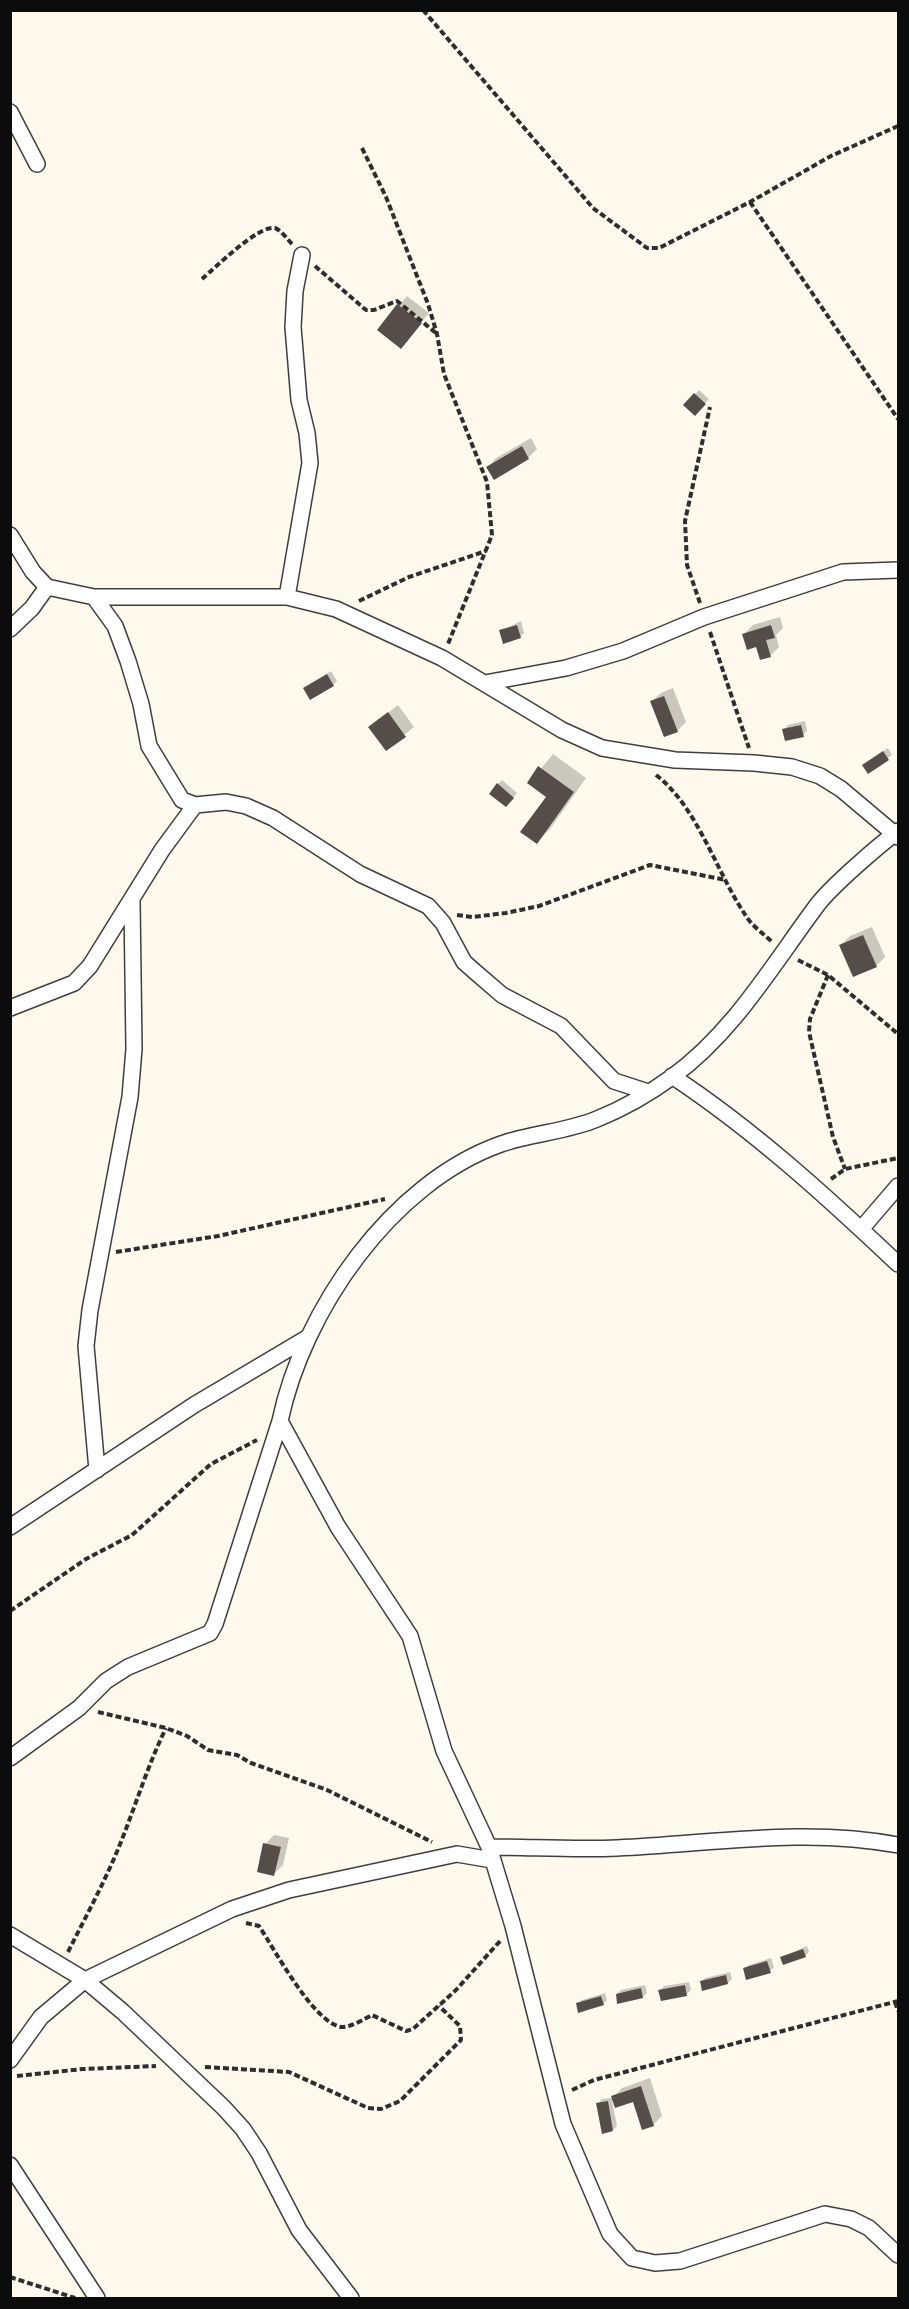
<!DOCTYPE html>
<style>
body{margin:0}
#map{position:relative;width:909px;height:2309px;overflow:hidden;background:#fdf9ed;font-family:"Playfair Display",serif}
canvas{display:block}
.frame{position:absolute;inset:0;border:12px solid #0c0c0c;pointer-events:none}
</style>
<div id="map">
<canvas width="909" height="2309"></canvas>
<div class="frame"></div>
</div>
<script>
const ctx = document.querySelector('canvas').getContext('2d');
ctx.lineJoin = 'round';
function fill(path, color) {
  ctx.fillStyle = color;
  ctx.fill(path, 'evenodd');
}
function stroke(path, color, width, dash) {
  ctx.strokeStyle = color;
  ctx.lineWidth = width;
  ctx.lineCap = dash ? 'butt' : 'round';
  ctx.setLineDash(dash || []);
  ctx.stroke(path);
}
fill(new Path2D(`
 M407,296L429,313L401,347L379,330Z
 M699,390L709,399L695,414L685,405Z
 M531,438L537,449L528,458L488,467L496,458Z
 M780,617L783,628L776,635L779,647L770,656L744,634L753,625Z
 M521,621L524,633L520,637L501,631Z
 M331,671L337,681L333,685L305,688Z
 M673,688L686,722L677,731L652,701L661,693Z
 M398,705L414,727L387,749L370,727Z
 M805,721L807,731L803,735L784,729L788,725Z
 M888,748L892,755L869,772L864,765Z
 M553,754L586,778L550,829L537,842L548,797L529,783Z
 M502,780L517,793L510,802L498,784Z
 M872,927L885,957L876,966L841,945L850,936Z
 M274,1835L289,1838L283,1865L274,1874L265,1844Z
 M807,1946L809,1952L805,1956L782,1957Z
 M771,1958L774,1967L770,1971L745,1969L749,1965Z
 M730,1972L732,1979L728,1983L701,1982L705,1978Z
 M689,1982L691,1990L687,1994L660,1991L664,1986Z
 M645,1985L647,1993L643,1997L617,1994L621,1990Z
 M605,1993L607,2000L603,2004H578L582,2000Z
 M650,2078L662,2116L653,2125L634,2100L612,2101L617,2126L613,2130L598,2103L602,2099L612,2098L622,2088Z`), '#0003');
fill(new Path2D(`
 M397,304L422,323L401,349L377,330Z
 M694,393L706,404L695,416L683,405Z
 M522,446L529,459L494,480L486,467Z
 M517,625L521,638L503,644L499,630Z
 M771,625L775,638L766,640L771,657L760,660L756,647L747,650L742,634Z
 M327,674L334,686L310,700L303,688Z
 M664,696L678,732L664,737L650,701Z
 M388,712L406,737L386,751L368,727Z
 M801,725L804,737L785,741L782,729Z
 M883,751L889,760L868,774L862,765Z
 M538,766L574,792L537,844L520,832L546,797L527,783Z
 M497,783L514,798L506,807L489,794Z
 M863,935L877,967L853,977L839,945Z
 M263,1843L281,1847L274,1876L257,1872Z
 M803,1949L806,1957L783,1965L780,1957Z
 M767,1961L771,1973L746,1980L743,1968Z
 M726,1975L728,1984L702,1991L700,1981Z
 M685,1985L687,1996L661,2001L658,1990Z
 M641,1988L643,1998L617,2004L616,1994Z
 M601,1996L604,2005L578,2013L576,2003Z
 M641,2086L654,2126L642,2130L633,2102L615,2108L611,2096Z
 M608,2101L613,2131L602,2134L596,2103Z`), '#544d4a');
const minor = new Path2D(`
 M10,112L37,164
 M10,535L33,572L47,587L94,597H287L336,609L442,658L562,730L602,748L675,760L754,763L792,767L820,776L841,789L898,837
 M94,597L115,626L128,661L141,704L149,746L182,800L195,805L226,802L246,806L273,818L360,874L428,906L443,923L464,962L473,970L502,995L561,1026L614,1081L648,1092
 M287,597L310,463L307,433L299,400L293,327L295,291L302,255
 M10,629L32,608L47,587
 M485,683L566,668L623,651L704,617L843,572L898,570
 M898,831C878,846 833,885 818,904C773,964 734,1032 672,1077C650,1093 622,1109 597,1119C566,1132 532,1133 501,1144C391,1183 303,1311 280,1421L338,1527L410,1636L444,1751L489,1847L513,1926L563,2124L610,2234L632,2258L655,2263L680,2261L825,2214L851,2219L869,2228L898,2255
 M10,1008L74,983L90,966L162,850L195,805
 M672,1076C755,1131 827,1197 898,1264
 M862,1228L898,1186
 M97,1470L86,1346L90,1310L130,1097L134,1049L132,902
 M10,1527L194,1405L307,1338
 M10,1758L79,1708L106,1681L128,1667L210,1633L215,1624L280,1421
 M489,1847C531,1847 574,1850 617,1848C711,1844 804,1827 898,1845
 M10,1935L85,1980L123,2012L224,2108L243,2129L259,2153L299,2230L351,2298
 M10,2060L41,2017L85,1980L232,1909L289,1890L457,1854L492,1860
 M10,2165L97,2298`);
stroke(minor, '#3f3f3f', 18);
stroke(new Path2D(`
 M423,10L593,208L647,248H659L750,202L831,156L898,126
 M362,148L386,197L428,304L437,334L444,374L487,482L492,535L448,644
 M750,202L898,419
 M315,266L366,310H374L397,301L436,333
 M202,279C215,268 258,225 275,228C281,230 288,240 292,244
 M359,601L409,577L486,551
 M700,603L687,565L685,521L710,407
 M710,632L749,748
 M656,775C698,807 717,874 746,916C752,926 764,934 772,942
 M457,915L472,917L506,913L539,906L650,865L726,880
 M798,960L828,975L898,1034
 M828,975L810,1019L809,1032L833,1137L845,1169
 M831,1179L845,1169L898,1158
 M116,1252L218,1236L385,1199
 M10,1611L86,1559L132,1535L211,1464L257,1440
 M98,1712L166,1728L187,1736L208,1750L237,1755L251,1763L327,1790L432,1842
 M246,1923L259,1926C275,1950 313,2022 341,2027C350,2028 364,2019 372,2015L406,2031L413,2029L456,1990L501,1940
 M68,1952C81,1926 95,1900 107,1874C130,1826 143,1775 166,1728
 M895,2002L898,2011
 M205,2067L289,2072L368,2108L381,2109L400,2101L461,2040L460,2026L439,2006
 M17,2076L83,2069L156,2066
 M572,2090L594,2080L898,2001
 M10,2277L75,2298`), '#2e2e2e', 4, [6, 3]);
stroke(minor, '#fff', 15);
</script>
